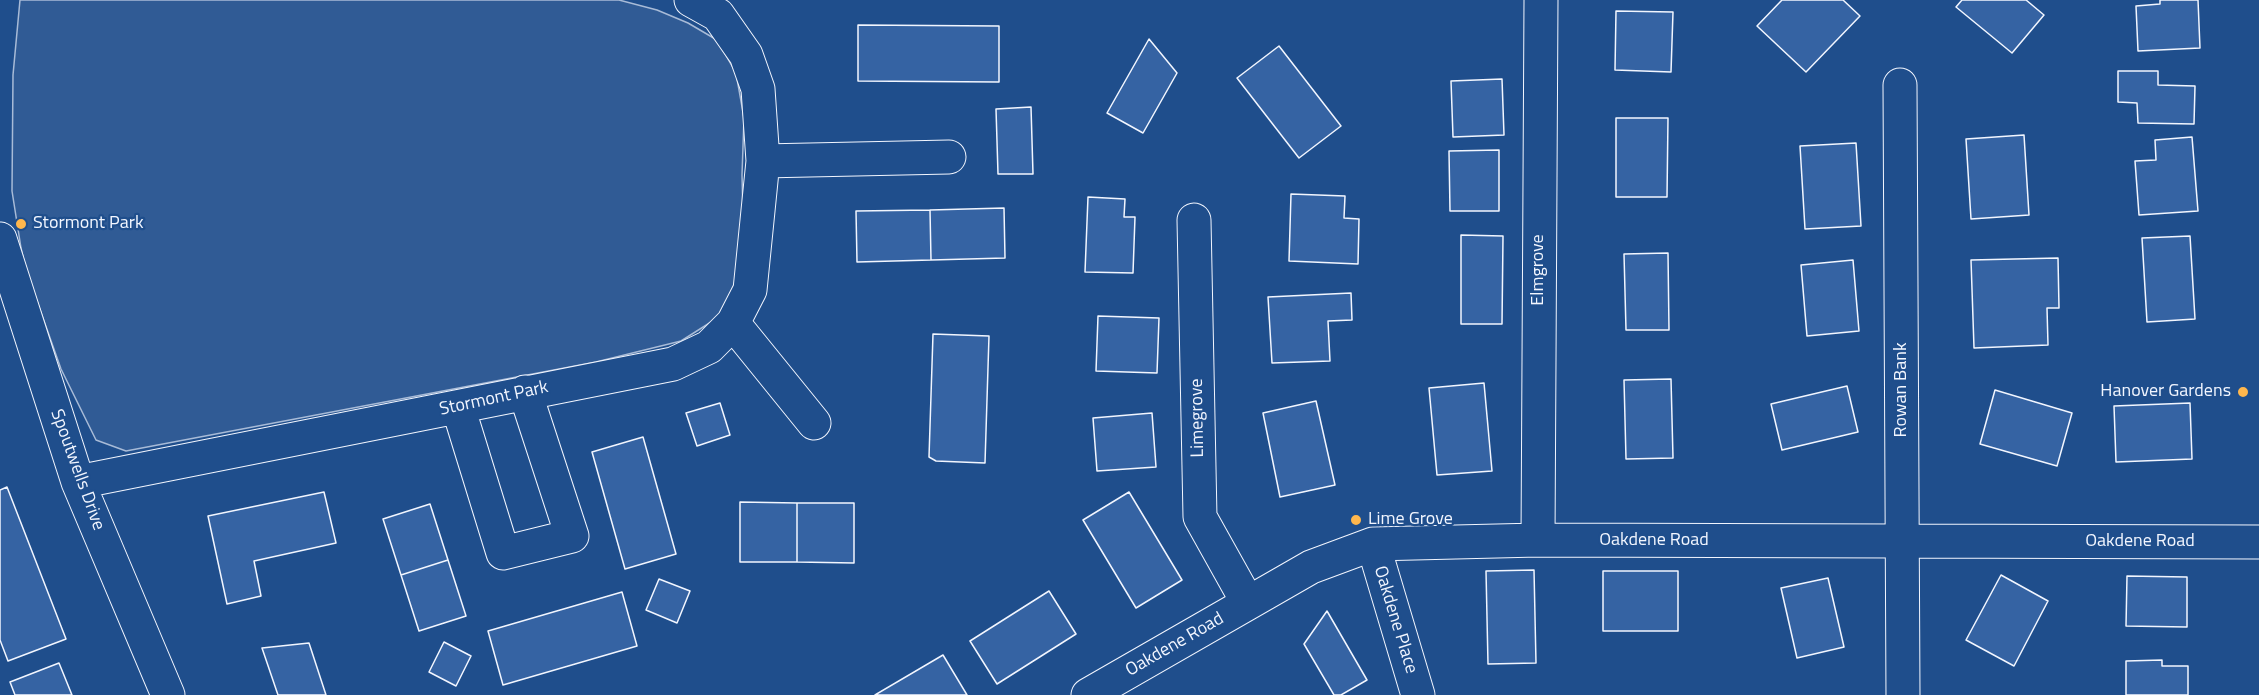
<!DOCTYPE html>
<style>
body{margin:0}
canvas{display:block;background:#1f4e8c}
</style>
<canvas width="2259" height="695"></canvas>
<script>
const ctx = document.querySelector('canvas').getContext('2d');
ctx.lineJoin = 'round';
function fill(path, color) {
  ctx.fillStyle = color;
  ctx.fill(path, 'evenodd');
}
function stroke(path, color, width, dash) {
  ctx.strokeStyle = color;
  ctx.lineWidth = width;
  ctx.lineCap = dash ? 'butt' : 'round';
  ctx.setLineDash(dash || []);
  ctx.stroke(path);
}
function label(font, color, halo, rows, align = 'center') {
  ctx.font = font + ' "Titillium Web",sans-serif';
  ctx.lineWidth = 4.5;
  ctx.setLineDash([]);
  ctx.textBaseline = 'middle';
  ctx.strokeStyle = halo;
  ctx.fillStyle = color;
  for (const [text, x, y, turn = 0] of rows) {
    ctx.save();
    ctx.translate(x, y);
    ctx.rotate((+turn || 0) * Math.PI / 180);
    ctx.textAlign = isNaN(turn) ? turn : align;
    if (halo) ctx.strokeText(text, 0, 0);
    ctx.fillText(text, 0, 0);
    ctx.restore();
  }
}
const built = new Path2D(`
 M20,0H619L657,10L688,23L717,40L736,73L744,118L742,175L744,251L734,291L719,317L681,341L596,362L126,451L96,440L61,369L26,270L21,248L12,191L13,75Z`);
fill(built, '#305b95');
stroke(built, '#a8bbd7', 1.5);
const building = new Path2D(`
 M1782,0H1843L1860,16L1806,72L1757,26Z
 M1962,0H2026L2044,15L2012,53L1956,7Z
 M2160,0H2198L2200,48L2138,51L2136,6L2160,4Z
 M1616,11L1673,12L1671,72L1615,70Z
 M858,25L999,26V82L858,81Z
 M1149,39L1177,73L1143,133L1107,113Z
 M1279,46L1341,126L1299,158L1237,78Z
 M2118,71H2158V85L2195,86L2194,124L2138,123L2137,103L2118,102Z
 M1502,79L1504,135L1453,137L1451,81Z
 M1031,107L1033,174H998L996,109Z
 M1616,118H1668L1667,197H1616Z
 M2024,135L2029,215L1971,219L1966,139Z
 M2192,137L2198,211L2139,215L2135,161L2156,160L2155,140Z
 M1856,143L1861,226L1805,229L1800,146Z
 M1499,150V211H1450L1449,151Z
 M1291,194L1345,196L1344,218L1359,219L1358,264L1289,261Z
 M1088,197L1125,199L1124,217H1135L1133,273L1085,272Z
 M1004,208L1005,258L931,260L930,210Z
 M930,210L931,260L857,262L856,211Z
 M1461,235L1503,236L1502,324H1461Z
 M2190,236L2195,319L2147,322L2142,238Z
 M1668,253L1669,330H1626L1624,254Z
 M2058,258L2059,308H2047L2048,345L1974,348L1971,260Z
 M1853,260L1859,331L1807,336L1801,265Z
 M1351,293L1352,320L1328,321L1330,361L1272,363L1268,297Z
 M1098,316L1159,318L1157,373L1096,371Z
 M933,334L989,336L985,463L936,461L929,457Z
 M1671,379L1673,458L1626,459L1624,380Z
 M1484,383L1492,471L1437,475L1429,388Z
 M1847,386L1858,432L1782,450L1771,404Z
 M1995,390L2072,413L2057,466L1980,444Z
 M1316,401L1335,485L1280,497L1263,413Z
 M720,403L730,435L697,446L686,413Z
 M2190,403L2192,459L2116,462L2114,406Z
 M1152,413L1156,467L1097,471L1093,418Z
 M643,437L676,554L625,569L592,452Z
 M7,487L66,639L8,661L0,640V490Z
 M324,492L336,543L254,561L261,596L227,604L208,516Z
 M1129,492L1182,580L1136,608L1083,520Z
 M740,502L797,503V562H740Z
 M797,503H854V563L797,562Z
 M430,504L448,560L401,575L383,519Z
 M448,560L466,616L419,631L401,575Z
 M1534,570L1536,663L1488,664L1486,571Z
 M1603,571H1678V631H1603Z
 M2001,575L2048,601L2014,666L1966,640Z
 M2127,576L2187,577V627L2126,626Z
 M1828,578L1844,647L1797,658L1781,588Z
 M659,579L690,591L677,623L646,610Z
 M1049,591L1076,634L997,684L970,641Z
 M622,592L637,646L503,685L488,631Z
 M1327,611L1367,680L1341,695H1334L1304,644Z
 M444,642L471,656L456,686L429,672Z
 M309,643L326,695H278L262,648Z
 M943,655L967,695H875Z
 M2162,660V666H2188V695H2126V661Z
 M59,663L72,695H15L10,682Z`);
fill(building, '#3563a3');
stroke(building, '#f2f6ff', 1.5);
const minor = new Path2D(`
 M1900,85L1903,695
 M763,161L949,157
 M1194,220L1200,517L1248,603
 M0,239L78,482L168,695
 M733,323L814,423
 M458,407L503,553L572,536L525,392
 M78,482L673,364L709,347L733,323L750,290L763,161L758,89L746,55L718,15L691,0
 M1538,540L1541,0
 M1373,544L1418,695
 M1088,695L1311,567L1373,544L1538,540L2259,542`);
stroke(minor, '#f2f6ff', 35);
stroke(minor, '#1f4e8c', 33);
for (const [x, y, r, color] of [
 [21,224,6,"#ffb74d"],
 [2243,392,6,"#ffb74d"],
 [1356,520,6,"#ffb74d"]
]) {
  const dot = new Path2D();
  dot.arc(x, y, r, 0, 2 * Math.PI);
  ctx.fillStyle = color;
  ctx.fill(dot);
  stroke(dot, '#1f4e8c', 2);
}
label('18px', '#f2f6ff', '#1f4e8c', [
 ["Stormont Park",33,224],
 ["Hanover Gardens",2231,392,"right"],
 ["Lime Grove",1368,520]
], 'left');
label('18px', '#f2f6ff', '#1f4e8c', [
 ["Elmgrove",1539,270,-90],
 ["Rowan Bank",1902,390,-90],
 ["Stormont Park",494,399,-12],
 ["Limegrove",1198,418,-91],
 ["Spoutwells Drive",77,470,70],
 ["Oakdene Road",1654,541],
 ["Oakdene Road",2140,542],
 ["Oakdene Place",1395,620,73],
 ["Oakdene Road",1175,645,-30]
]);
</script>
